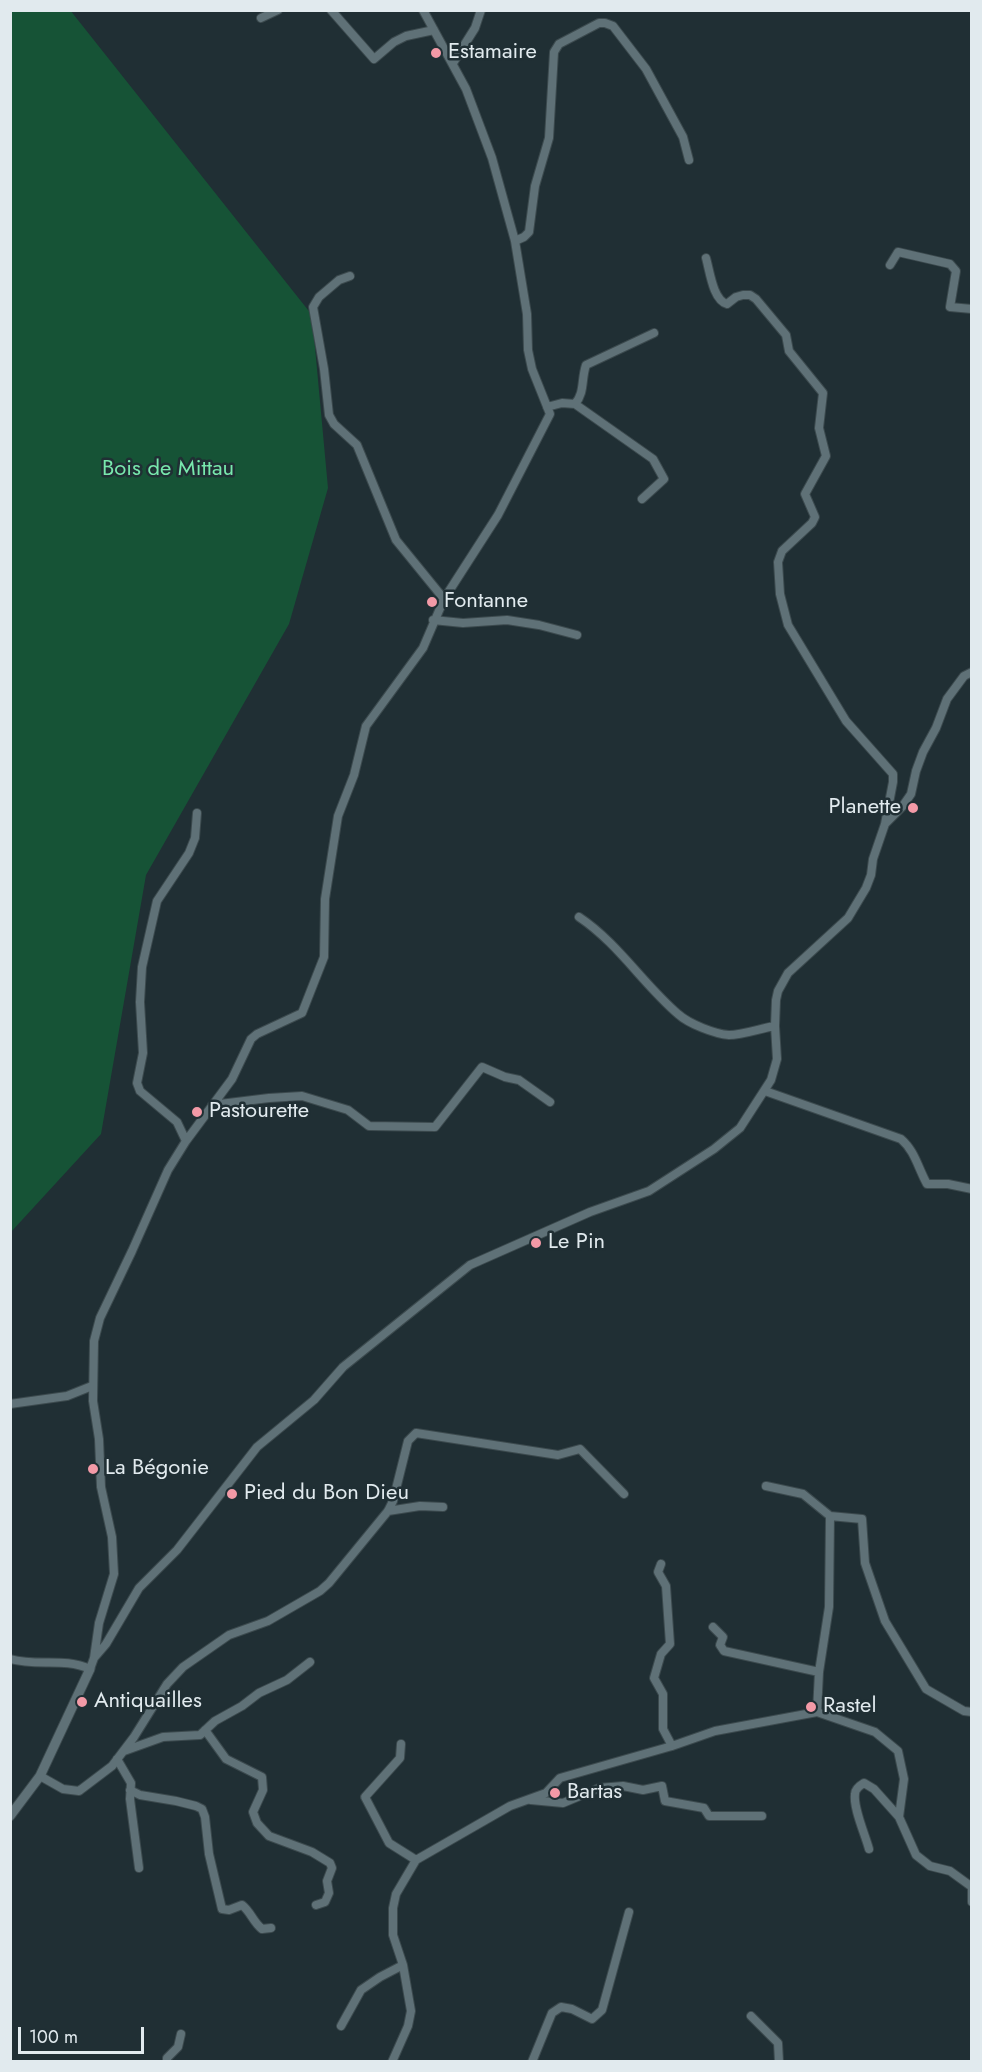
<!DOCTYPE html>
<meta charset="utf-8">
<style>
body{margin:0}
#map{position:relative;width:982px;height:2072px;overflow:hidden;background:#202f34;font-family:Jost,sans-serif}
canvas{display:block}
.frame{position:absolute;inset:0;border:12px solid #e1eaee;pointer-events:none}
.scale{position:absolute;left:18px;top:2027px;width:126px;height:27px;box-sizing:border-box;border:3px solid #e1eaee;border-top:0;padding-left:8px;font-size:18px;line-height:21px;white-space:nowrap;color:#e1eaee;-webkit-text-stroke:4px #202f34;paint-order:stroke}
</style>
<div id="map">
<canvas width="982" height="2072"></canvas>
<div class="frame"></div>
<div class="scale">100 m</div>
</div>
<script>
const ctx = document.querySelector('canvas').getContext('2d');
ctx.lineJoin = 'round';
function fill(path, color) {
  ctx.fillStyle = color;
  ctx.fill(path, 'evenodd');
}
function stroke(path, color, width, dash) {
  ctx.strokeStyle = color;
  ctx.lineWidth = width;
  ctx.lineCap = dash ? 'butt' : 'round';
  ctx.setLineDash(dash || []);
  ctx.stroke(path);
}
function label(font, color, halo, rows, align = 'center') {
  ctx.font = font + ' Jost,sans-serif';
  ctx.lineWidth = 5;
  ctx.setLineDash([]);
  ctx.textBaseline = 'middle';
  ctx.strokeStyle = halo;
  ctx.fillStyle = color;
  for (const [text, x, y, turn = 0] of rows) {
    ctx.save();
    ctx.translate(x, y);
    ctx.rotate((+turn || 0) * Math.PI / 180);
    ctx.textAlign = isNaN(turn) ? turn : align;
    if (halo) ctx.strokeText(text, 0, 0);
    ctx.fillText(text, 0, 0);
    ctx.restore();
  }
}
fill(new Path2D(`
 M70,10L312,315L328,488L289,624L146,875L101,1134L11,1232L10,11Z`), '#165336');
const minor = new Path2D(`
 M331,10L374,59L394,42L406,36L434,30
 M261,18L278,10
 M453,63L475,28L481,10
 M515,241L524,237L529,232L535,186L549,138L554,52L559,44L599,23H605L613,26L646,69L683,137L689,160
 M706,258C710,272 713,300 727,304L736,297L743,295H750L756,299L786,335L789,351L823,393L819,428L826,456L805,494L815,517L812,523L782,551L778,562L780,594L788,625L846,721L893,774V782L885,824
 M890,265L898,252L950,264L956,271L950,307L972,309
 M350,276L339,280L319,297L313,307L324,369L329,415L334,424L357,445L396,540L444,599
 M575,404C585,392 581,380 586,365L654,333
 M547,407L562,403L575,404L653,459L664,479L642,499
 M433,620L463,623L507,620L539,625L577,635
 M579,917C618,943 643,984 678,1014C689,1024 715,1034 729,1035C742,1035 762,1028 775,1026
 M765,1091L901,1139C915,1151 918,1168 927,1184H948L972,1189
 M212,1105L269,1098L302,1096L348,1110L369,1126L435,1127L482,1067L505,1077L519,1080L550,1102
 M186,1141L177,1122L140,1091L137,1083L143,1053L140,1002L142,967L157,901L189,853L195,838L197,813
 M10,1404L67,1396L92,1386
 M766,1486L803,1494L830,1516L829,1607L819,1672L817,1712
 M388,1511L420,1506L443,1507
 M830,1516L862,1519L865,1563L885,1621L926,1689L964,1711L972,1712
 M661,1564L658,1572L666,1586L670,1644L661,1654L654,1678L663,1694V1729L672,1746
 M713,1627L723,1637L720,1645L724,1651L819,1672
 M94,1658L99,1623L114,1574L112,1537L101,1487L99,1439L93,1401L94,1341L100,1318L132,1251L168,1170L186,1141L232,1079L251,1039L257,1034L302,1013L324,957L325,899L338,816L354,775L366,726L423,648L444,599L498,515L550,414L532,369L528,350L527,314L515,241L492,158L466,89L423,10
 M10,1659C39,1667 63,1657 90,1669L94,1658L106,1644L139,1588L177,1550L257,1447L314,1400L343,1367L470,1265L590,1212L649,1191L714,1149L740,1128L771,1080L777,1059L775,1026L776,1000L778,991L788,973L848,918L866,888L871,875L873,859L885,824L902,807L911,794L916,771L923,752L936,728L947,699L964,676L972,672
 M205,1730L226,1759L262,1777L263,1790L253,1812L257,1823L269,1836L312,1852L330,1863L332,1868L327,1881L329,1893L325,1902L316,1905
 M401,1744L400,1758L365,1797L389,1843L416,1860
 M124,1751L163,1737L200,1735L215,1721L242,1706L259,1693L287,1680L310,1662
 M117,1759L131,1783L130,1799L139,1868
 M40,1776L63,1789L79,1791L112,1766L134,1737L167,1684L183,1667L229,1635L268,1621L320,1591L329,1583L388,1511L393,1501L408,1441L416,1433L558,1455L580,1449L624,1494
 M130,1790L140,1795L176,1801L196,1806L202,1809L205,1817L209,1854L222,1909L229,1910L242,1905C251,1912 253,1922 262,1929L271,1928
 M531,1800L563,1803L599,1788L623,1786L643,1790L662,1786L665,1801L704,1808L709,1816H762
 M869,1849C865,1834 853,1808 855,1794C855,1789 859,1786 864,1783L874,1789L899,1817
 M972,1889V1902
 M751,2016L778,2043L779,2062
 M341,2026L361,1990L380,1977L403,1965
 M167,2062V2058L178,2047L181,2034
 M392,2062L408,2026L411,2011L403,1965L393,1935V1908L396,1894L416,1860L510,1806L546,1793L560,1778L672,1746L715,1731L817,1712L875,1732L898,1751L904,1779L899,1817L916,1855L930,1866L950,1871L972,1887
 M532,2062L552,2013L561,2007L572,2009L592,2019L602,2010L629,1912`);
const tertiary = new Path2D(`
 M10,1816L40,1776L90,1669`);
stroke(minor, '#3c4a4e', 10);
stroke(tertiary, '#3c4a4e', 11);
stroke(minor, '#5f7177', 8);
stroke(tertiary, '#5f7177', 9);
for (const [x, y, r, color] of [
 [436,53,6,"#f39aa7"],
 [432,602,6,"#f39aa7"],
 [913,808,6,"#f39aa7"],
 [197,1112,6,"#f39aa7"],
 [536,1243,6,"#f39aa7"],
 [93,1469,6,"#f39aa7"],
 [232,1494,6,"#f39aa7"],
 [82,1702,6,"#f39aa7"],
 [811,1707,6,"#f39aa7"],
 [555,1793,6,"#f39aa7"]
]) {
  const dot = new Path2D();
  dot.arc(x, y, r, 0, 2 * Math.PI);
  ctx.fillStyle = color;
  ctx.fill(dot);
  stroke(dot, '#202f34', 2);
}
label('22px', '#e1eaee', '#202f34', [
 ["Estamaire",448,53],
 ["Fontanne",444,602],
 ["Planette",901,808,"right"],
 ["Pastourette",209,1112],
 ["Le Pin",548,1243],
 ["La Bégonie",105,1469],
 ["Pied du Bon Dieu",244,1494],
 ["Antiquailles",94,1702],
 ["Rastel",823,1707],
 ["Bartas",567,1793]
], 'left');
label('22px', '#78e8ad', '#202f34', [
 ["Bois de Mittau",168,470]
]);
</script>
